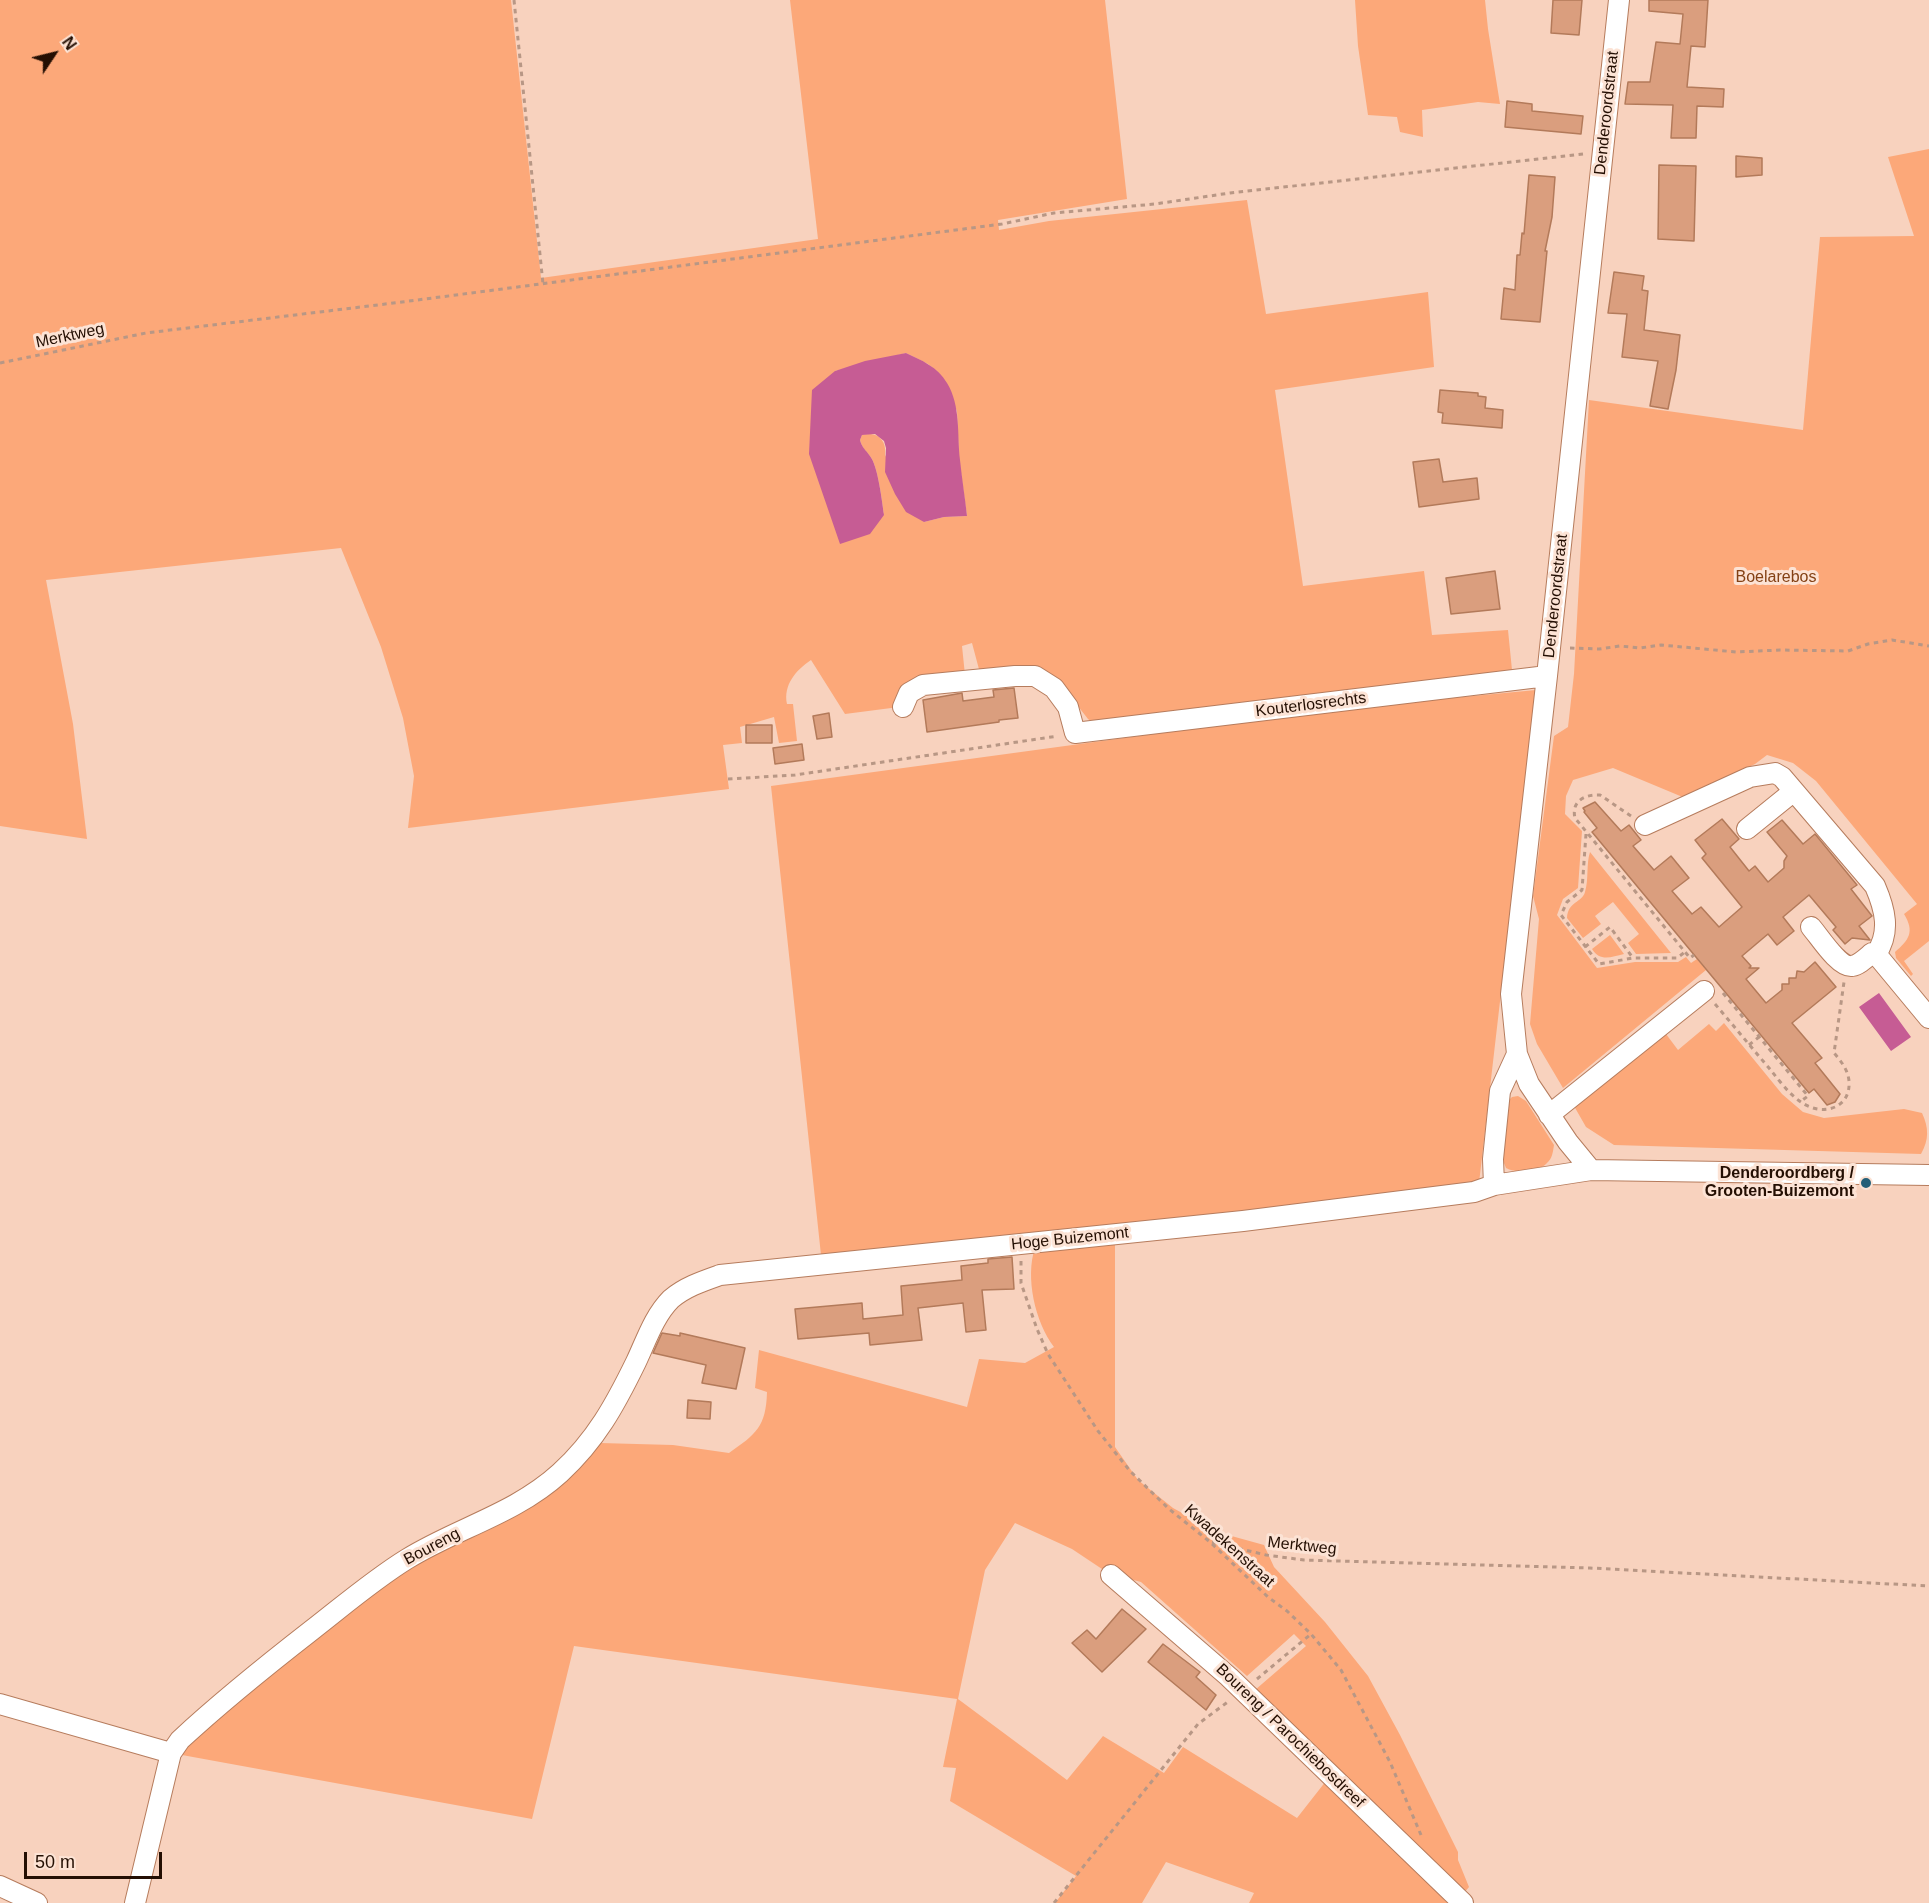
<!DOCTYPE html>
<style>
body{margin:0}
#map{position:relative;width:1929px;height:1903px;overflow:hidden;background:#f8d2be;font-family:Helvetica,sans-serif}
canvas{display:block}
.north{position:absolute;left:24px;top:24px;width:60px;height:60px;-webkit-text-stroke:4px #fce3d5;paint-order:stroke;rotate:55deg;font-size:16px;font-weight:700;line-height:24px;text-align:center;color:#240f03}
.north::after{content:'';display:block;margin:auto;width:21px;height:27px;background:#240f03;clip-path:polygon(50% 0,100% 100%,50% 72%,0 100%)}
.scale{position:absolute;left:24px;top:1852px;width:138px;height:27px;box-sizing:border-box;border:3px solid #240f03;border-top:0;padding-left:8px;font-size:18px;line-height:21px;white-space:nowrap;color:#240f03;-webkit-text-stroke:4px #fce3d5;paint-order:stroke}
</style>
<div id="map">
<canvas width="1929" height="1903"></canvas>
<div class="north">N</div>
<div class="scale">50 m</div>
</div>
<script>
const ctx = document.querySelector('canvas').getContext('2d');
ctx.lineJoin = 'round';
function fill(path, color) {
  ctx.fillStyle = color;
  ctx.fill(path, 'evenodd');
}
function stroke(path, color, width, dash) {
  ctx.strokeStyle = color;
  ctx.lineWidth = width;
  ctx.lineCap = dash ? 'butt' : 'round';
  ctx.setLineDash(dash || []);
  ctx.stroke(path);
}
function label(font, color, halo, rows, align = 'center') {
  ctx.font = font + ' Helvetica,sans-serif';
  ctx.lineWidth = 6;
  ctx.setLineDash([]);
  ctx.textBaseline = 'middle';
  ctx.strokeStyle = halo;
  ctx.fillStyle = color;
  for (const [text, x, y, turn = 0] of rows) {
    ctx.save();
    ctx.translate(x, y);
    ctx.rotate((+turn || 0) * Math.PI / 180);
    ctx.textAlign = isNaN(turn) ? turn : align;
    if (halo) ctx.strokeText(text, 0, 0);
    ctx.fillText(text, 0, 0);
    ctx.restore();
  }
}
fill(new Path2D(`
 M0,0H511L541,278L818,239L790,0H1105L1127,199L998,220L999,230L1049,221L1247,200L1266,314L1428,292L1434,367L1275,390L1303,586L1424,571L1432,635L1508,630L1512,670L1096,725L1088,719L1060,683L980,673L972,643L962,646L965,675L899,707L845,714L811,660C796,670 783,685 787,704H793L797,741L779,743L774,717L740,727L742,743L723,745L729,789L408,828L414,776L403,718L381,647L341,548L46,580L73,724L87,839L0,826ZM906,353L928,364L939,373L957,411L959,459L967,516L944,517L924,522L885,455C887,440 877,431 862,435L860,440C863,450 865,449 870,456C878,466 882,501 884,515L835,371Z
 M1355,0H1485L1488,29L1500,104L1478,102L1422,110L1423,137L1400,132L1397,117L1368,115L1358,46Z
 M1929,149V941L1904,961L1913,974L1911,976L1896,958L1895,952C1909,940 1915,932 1904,914L1917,904L1816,781L1793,763L1767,755L1755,764L1685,798L1613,768L1573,780L1566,796L1565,814L1582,831L1578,888L1563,899L1557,915L1597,968L1635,962H1678L1686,957L1691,963L1697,959L1706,970L1563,1088L1537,1044L1530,1024L1539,919L1533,896L1554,736L1568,727L1574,674L1589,400L1803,430L1820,237L1914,236L1888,157Z
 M1536,690L1479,1183L968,1244L821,1255L771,786L1337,709Z
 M1590,852L1671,953L1636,954L1628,943L1639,934L1613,902L1595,916L1601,924L1583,938L1567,918C1568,901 1582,903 1585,892C1589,879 1586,864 1590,852Z
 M1610,935L1624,954C1611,957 1600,962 1592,949Z
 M1724,1023L1782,1094L1803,1112L1824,1118L1904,1109L1922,1113C1929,1128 1929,1140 1921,1154L1614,1145L1586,1127L1574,1106L1666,1034L1678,1050L1709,1024L1716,1031Z
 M1518,1096L1526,1101L1554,1145C1553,1152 1552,1159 1547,1163C1539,1172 1516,1174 1506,1168L1502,1158L1508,1101L1512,1097Z
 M1115,1241V1447L1138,1480L1173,1508L1217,1532L1264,1545L1274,1567L1325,1622L1368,1676L1400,1735L1458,1852V1860L1469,1887L1463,1894L1255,1690L1306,1646L1294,1634L1247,1676L1141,1582L1108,1573L1072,1549L1015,1523L985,1570L958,1699L1067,1780L1103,1736L1164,1773L1183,1747L1297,1818L1326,1781L1452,1903H1249L1254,1893L1166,1862L1142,1903H1055L1076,1876L950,1801L956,1768L943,1767L957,1699L574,1646L532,1819L182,1755L192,1738L337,1621L389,1583L428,1558L493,1528L535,1504L600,1443L673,1445L729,1453C756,1434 766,1427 767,1392L755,1388L759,1350L967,1407L979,1359L1025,1363L1054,1347C1035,1322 1025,1277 1035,1248Z`), '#fca879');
fill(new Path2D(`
 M906,353C921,360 938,367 947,383C961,406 957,434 960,460C962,479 965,498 967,516L944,517L924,522L906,512L895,494L885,472L886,448L884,441L875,434L862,435L860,440C862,448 866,450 870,456C878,466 882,501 884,515L870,534L840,544L809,454L812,390L835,371L865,361Z
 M1879,993L1911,1037L1891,1051L1859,1007Z`), '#c65c94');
const building = new Path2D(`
 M1553,0H1582L1579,35L1551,33Z
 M1649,0H1708L1705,47L1691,46L1687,87L1724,89L1723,107L1697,106L1696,138H1671L1673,105L1625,104L1628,82H1650L1656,42L1680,44L1683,14L1649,11Z
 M1507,101L1532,104V111L1583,116L1581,134L1505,127Z
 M1736,156L1762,158V175L1736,177Z
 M1659,165L1696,166L1694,241L1658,239Z
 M1529,175L1555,177L1552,217L1545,251H1547L1540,322L1501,319L1504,288L1515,290L1517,255H1520L1522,233L1524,234Z
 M1614,272L1644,276L1642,290L1648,291L1644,330L1680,335L1676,370L1668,409L1650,406L1658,361L1622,357L1627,314L1608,313Z
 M1440,390L1478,393V396L1486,397L1485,408L1503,410L1502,428L1442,423L1443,413L1438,412Z
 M1439,459L1443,482L1477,478L1479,499L1419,507L1413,462Z
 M1495,571L1500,609L1451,614L1446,578Z
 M1014,688L1018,718L999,720V722L927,732L923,700L962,693L963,701L994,697L993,690Z
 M829,713L832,737L817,739L813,716Z
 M746,725H772V743H746Z
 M802,744L804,760L775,764L773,748Z
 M1595,802L1621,831L1629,825L1641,840L1633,846L1654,870L1671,856L1689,878L1672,891L1692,914L1701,907L1719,927L1742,907L1702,858L1706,854L1695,840L1722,819L1739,839L1730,847L1749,871L1755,866L1768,882L1784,868V861L1787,856L1767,832L1782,820L1803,844L1815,834L1857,885L1851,889L1872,916L1859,926L1870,940L1852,938L1845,944L1833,930L1836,927L1809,895L1783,917L1794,931L1777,945L1768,934L1742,956L1751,966L1749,968H1759L1746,979L1766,1003L1782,990V984H1789V978H1796L1797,971L1804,972L1815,962L1836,987L1792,1023L1822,1058L1815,1063L1840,1094L1835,1102L1827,1105L1814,1089L1809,1093L1592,832L1597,828L1584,812L1585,811L1583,808Z
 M1012,1257L1014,1289L982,1290L986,1330L966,1332L963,1303L918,1308L922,1340L870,1345L869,1333L798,1339L795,1309L862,1303L863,1319L903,1315L901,1286L962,1280L961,1266L988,1263V1259Z
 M662,1333L680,1336V1333L745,1348L736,1389L702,1383L706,1365L653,1353Z
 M688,1400L711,1402L710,1419L687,1418Z
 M1122,1609L1146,1629L1102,1672L1072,1643L1087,1630L1096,1639Z
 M1163,1644L1200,1672L1196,1677L1216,1695L1206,1710L1148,1662Z`);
fill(building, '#da9e7e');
stroke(building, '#b37a5a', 1.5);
const minor = new Path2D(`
 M903,707L909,693L923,685L1015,676H1035L1054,688L1068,707L1075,733L1547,676
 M1645,825L1750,777L1775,773L1782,777L1875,886C1885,909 1891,932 1876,954
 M1747,829L1794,791
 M1811,927C1819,936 1839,968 1852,966C1859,965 1866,958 1872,953L1876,954L1929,1018
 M1549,1115L1704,991
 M1591,1170L1568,1142L1529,1084L1517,1054L1511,994L1547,676L1619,0
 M1494,1185L1493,1159L1500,1091L1517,1054
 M1111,1575L1229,1677L1463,1903
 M0,1704L171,1753
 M0,1886L37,1903
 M135,1903L171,1753L180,1740C222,1701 267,1665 312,1630C343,1606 373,1580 407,1559C457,1528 515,1514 560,1473C596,1440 615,1405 636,1362C646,1341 654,1316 671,1299C685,1287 703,1281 720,1275L1243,1221L1474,1192L1494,1185L1591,1170L1929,1175`);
stroke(minor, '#b67c5d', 22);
stroke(new Path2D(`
 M514,0L543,284
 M0,363L146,333L402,302L1002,224L1054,213L1155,204L1230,193L1583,154
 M1570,648L1599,649L1620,646L1640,648L1661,645L1736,652L1780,650L1848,651L1868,644L1892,640L1929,646
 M728,779L795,775L1058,736
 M1631,816L1600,795C1585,794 1571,801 1575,818L1690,958L1694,955
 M1586,834L1582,890L1567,902L1561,915L1599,964L1633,958H1677L1685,952
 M1585,947L1610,927L1633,958
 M1723,993L1808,1096L1800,1102
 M1715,1004C1733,1025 1751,1047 1769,1068C1779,1080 1790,1096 1804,1104C1824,1116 1851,1108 1849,1081C1848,1070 1841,1061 1834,1053L1844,982
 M1749,1045L1759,1037
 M1021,1261V1283L1037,1329L1048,1354L1098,1431L1130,1471L1169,1509L1210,1542L1268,1597L1287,1611L1311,1634L1341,1670L1390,1762L1421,1835
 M1212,1542L1266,1555L1304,1560L1590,1568L1929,1586
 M1257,1679L1311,1634
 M1054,1903L1198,1724L1229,1701`), '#b89785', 3, [4.5, 4.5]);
stroke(minor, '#fff', 20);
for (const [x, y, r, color] of [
 [1866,1183,6,"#255f78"]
]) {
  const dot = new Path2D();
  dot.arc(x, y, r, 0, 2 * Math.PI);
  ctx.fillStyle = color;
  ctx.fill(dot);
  stroke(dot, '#fce3d5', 2);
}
label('16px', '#240f03', '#fce3d5', [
 ["Denderoordstraat",1607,113,-84],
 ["Merktweg",70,336,-12],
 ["Denderoordstraat",1556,596,-84],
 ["Kouterlosrechts",1311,705,-7],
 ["Hoge Buizemont",1070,1239,-6],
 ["Kwadekenstraat",1229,1546,42],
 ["Merktweg",1302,1546,6],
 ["Boureng",432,1547,-28],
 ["Boureng / Parochiebosdreef",1290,1736,44]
]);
label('16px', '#844114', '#fce3d5', [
 ["Boelarebos",1776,578]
]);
label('bold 16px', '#240f03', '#fce3d5', [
 ["Denderoordberg /",1854,1174],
 ["Grooten-Buizemont",1854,1192]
], 'right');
</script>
